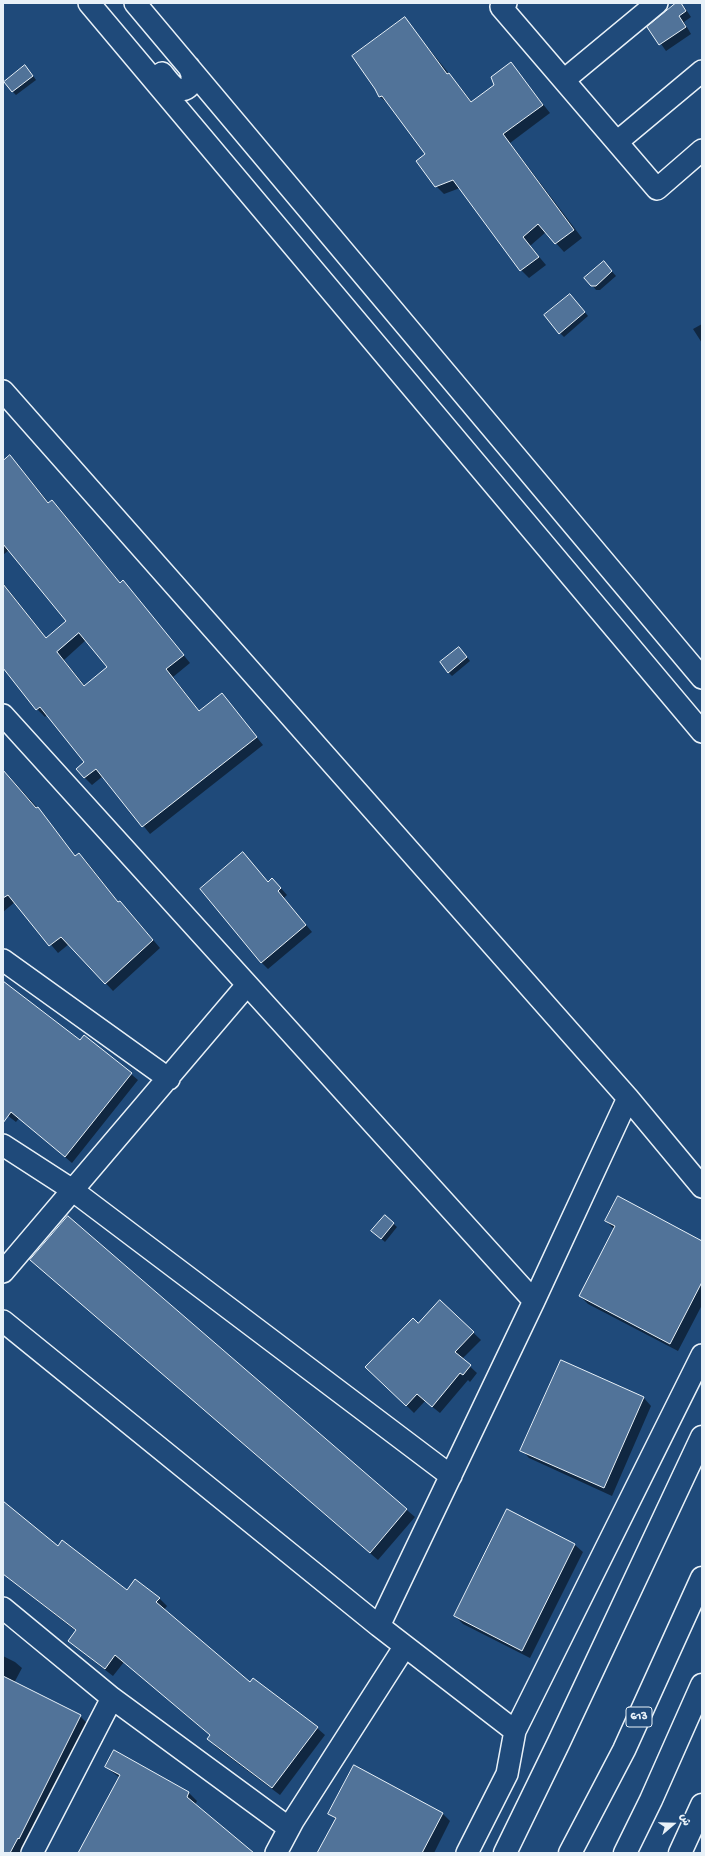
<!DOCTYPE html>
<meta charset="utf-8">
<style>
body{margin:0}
#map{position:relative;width:705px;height:1856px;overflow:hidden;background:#1f4a7a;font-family:"Gochi Hand","Playpen Sans Arabic",sans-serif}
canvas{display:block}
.frame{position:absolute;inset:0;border:4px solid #e8f1f8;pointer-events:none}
.north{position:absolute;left:653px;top:1804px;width:40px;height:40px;-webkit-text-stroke:3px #1f4a7a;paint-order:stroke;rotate:70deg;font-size:11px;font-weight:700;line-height:16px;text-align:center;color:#e8f1f8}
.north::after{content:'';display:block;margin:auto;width:14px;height:18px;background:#e8f1f8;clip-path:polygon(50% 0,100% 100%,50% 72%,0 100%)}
</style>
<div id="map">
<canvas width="705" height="1856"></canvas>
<div class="frame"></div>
<div class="north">ش</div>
</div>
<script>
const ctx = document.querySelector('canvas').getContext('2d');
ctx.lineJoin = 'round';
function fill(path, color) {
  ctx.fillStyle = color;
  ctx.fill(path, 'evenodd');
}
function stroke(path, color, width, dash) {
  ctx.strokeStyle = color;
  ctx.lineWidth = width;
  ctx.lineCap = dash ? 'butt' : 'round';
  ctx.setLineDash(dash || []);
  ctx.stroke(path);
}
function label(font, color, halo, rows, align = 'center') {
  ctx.font = font + ' "Gochi Hand",sans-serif';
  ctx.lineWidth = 3;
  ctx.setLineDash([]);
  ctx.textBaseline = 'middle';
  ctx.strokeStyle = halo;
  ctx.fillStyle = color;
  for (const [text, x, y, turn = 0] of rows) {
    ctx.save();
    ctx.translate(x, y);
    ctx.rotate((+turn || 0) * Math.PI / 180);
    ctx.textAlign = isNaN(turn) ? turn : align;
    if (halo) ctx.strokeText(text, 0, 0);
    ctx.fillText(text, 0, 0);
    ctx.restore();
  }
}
fill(new Path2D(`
 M678,3L685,8L691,17L684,22L691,34L666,51L649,27Z
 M404,18L472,102L495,85L511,64L550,113L510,143L582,238L564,252L546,232L530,246L546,265L529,278L521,270L460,188L444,194L436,186L426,154L389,104L380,97L376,88Z
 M29,70L36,80L16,95L13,92Z
 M607,266L616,276L600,290H596L592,285Z
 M574,299L588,316L564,337L560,333Z
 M702,324V343L693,329Z
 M3,462L17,464L49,503L52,501L59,508L121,584L123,582L130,589L190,663L173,677L200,712L222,694L263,745L150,834L103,776L92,785L85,778L78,769L85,762L47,715L45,717L37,709L3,666V583L47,639L67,621L9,550L3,555ZM86,640L108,668L85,686L64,660Z
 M463,652L470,661L452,676L448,672Z
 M3,770L45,816L76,857L79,854L87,862L119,903L128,910L160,948L113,991L69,944L58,953L15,902L3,912Z
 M243,854L268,882L272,879L279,886L287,895L284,898L312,932L268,969L261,962Z
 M3,982L80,1041L131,1074L138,1080L72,1163L19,1118L16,1122L3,1112Z
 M385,1216L397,1227L385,1242L376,1234Z
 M68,1217L415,1517L378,1560L31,1260Z
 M606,1221L702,1242V1305L678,1351L588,1304L580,1296L614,1229Z
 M440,1301L481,1340L462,1359L477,1373L470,1382L468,1380L440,1413L425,1401L414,1413L367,1367L418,1324Z
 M561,1361L644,1398L651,1406L612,1496L529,1458L522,1450Z
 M3,1502L58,1547L127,1591L159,1598L167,1606L164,1610L250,1683L317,1728L325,1735L280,1795L216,1747L209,1739L211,1736L124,1662L113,1676L77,1648L69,1640L76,1631L3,1574Z
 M508,1511L575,1545L583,1552L530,1658L463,1624L455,1616Z
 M3,1656L15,1662L22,1668L14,1683L80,1716L87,1723L21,1853H3Z
 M115,1752L189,1793L197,1801L195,1805L252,1853H80L120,1778L106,1767Z
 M330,1813H442L450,1821L434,1853H319L336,1820Z`), '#0007');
const building = new Path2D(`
 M676,3H681L686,11L679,16L686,27L659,45L647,27Z
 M405,17L447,74L449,73L471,102L494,85L491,77L511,62L543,105L503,134L574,230L555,244L538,224L523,237L539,257L520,271L453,180L435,187L416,161L425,154L382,96L379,97L375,89L352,56Z
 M25,65L33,76L12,92L4,82Z
 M604,261L612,271L596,286H591L584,278Z
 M570,294L585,312L559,334L544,315Z
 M10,455L48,503L52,500L120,583L123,580L184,655L166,669L199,711L222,693L257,737L142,827L96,769L84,778L76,769L84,762L40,707L36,710L3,668V584L46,638L66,621L3,544V461ZM79,633L107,667L84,686L57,652Z
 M459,647L467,657L448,673L440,662Z
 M3,770L36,808L38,807L75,856L79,853L118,902L120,901L153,940L105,984L61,937L49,946L8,895L3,898Z
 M243,852L268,882L272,878L281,888L278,891L306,925L261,963L200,889Z
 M3,981L80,1040L84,1035L132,1073L65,1157L11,1112L3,1123Z
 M618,1196L702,1241V1282L670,1344L579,1296L615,1226L605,1221Z
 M385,1215L394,1223L381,1239L371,1231Z
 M68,1216L407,1509L370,1553L30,1260Z
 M440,1300L474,1332L455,1352L471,1365L463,1375L460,1373L432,1407L417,1394L406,1406L365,1367L413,1318L418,1323Z
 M561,1360L644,1397L604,1488L520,1451Z
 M3,1501L58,1546L62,1540L127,1590L135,1579L160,1598L156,1602L250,1682L253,1678L318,1727L272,1788L207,1739L210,1735L115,1655L105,1669L68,1641L76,1630L3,1574Z
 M507,1509L575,1544L522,1651L454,1616Z
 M3,1676L81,1715L19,1839L18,1838L10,1853H3Z
 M114,1750L189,1792L187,1797L254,1853H78L120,1775L105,1767Z
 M354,1765L443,1813L422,1853H317L336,1818L328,1814Z`);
fill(building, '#517399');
stroke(building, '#e8f1f8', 1);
const minor = new Path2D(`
 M89,3L702,732
 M135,3L702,678
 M506,3L501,7L657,189L702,150
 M162,73C171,84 180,99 192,83V74L189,67
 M564,80L657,3
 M617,142L702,71
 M3,391L628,1098L702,1187
 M3,715L534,1301
 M3,960L169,1079
 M3,1145L71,1189L451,1476
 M3,1272L247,985
 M3,1321L379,1626L515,1731
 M3,1608L112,1698L289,1828
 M379,1626L534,1301L628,1098
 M32,1853L112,1698
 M276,1853L293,1821L405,1646
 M467,1853L507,1774L515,1731L702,1355`);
const major = new Path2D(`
 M505,1853L558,1744L702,1437
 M680,1853L702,1805`);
const highway = new Path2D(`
 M570,1853L624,1750L702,1578
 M625,1853L651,1800L702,1685`);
stroke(minor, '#e8f1f8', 24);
stroke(major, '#e8f1f8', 25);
stroke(highway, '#e8f1f8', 25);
stroke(minor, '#1f4a7a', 21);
stroke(major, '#1f4a7a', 22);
stroke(highway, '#1f4a7a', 22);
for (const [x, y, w] of [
 [639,1717,26]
]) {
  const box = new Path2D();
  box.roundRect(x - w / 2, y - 10, w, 20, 3);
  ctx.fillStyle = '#1f4a7a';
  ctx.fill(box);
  stroke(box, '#e8f1f8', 1);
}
label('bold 12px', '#e8f1f8', null, [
 ["613",639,1717]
]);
</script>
